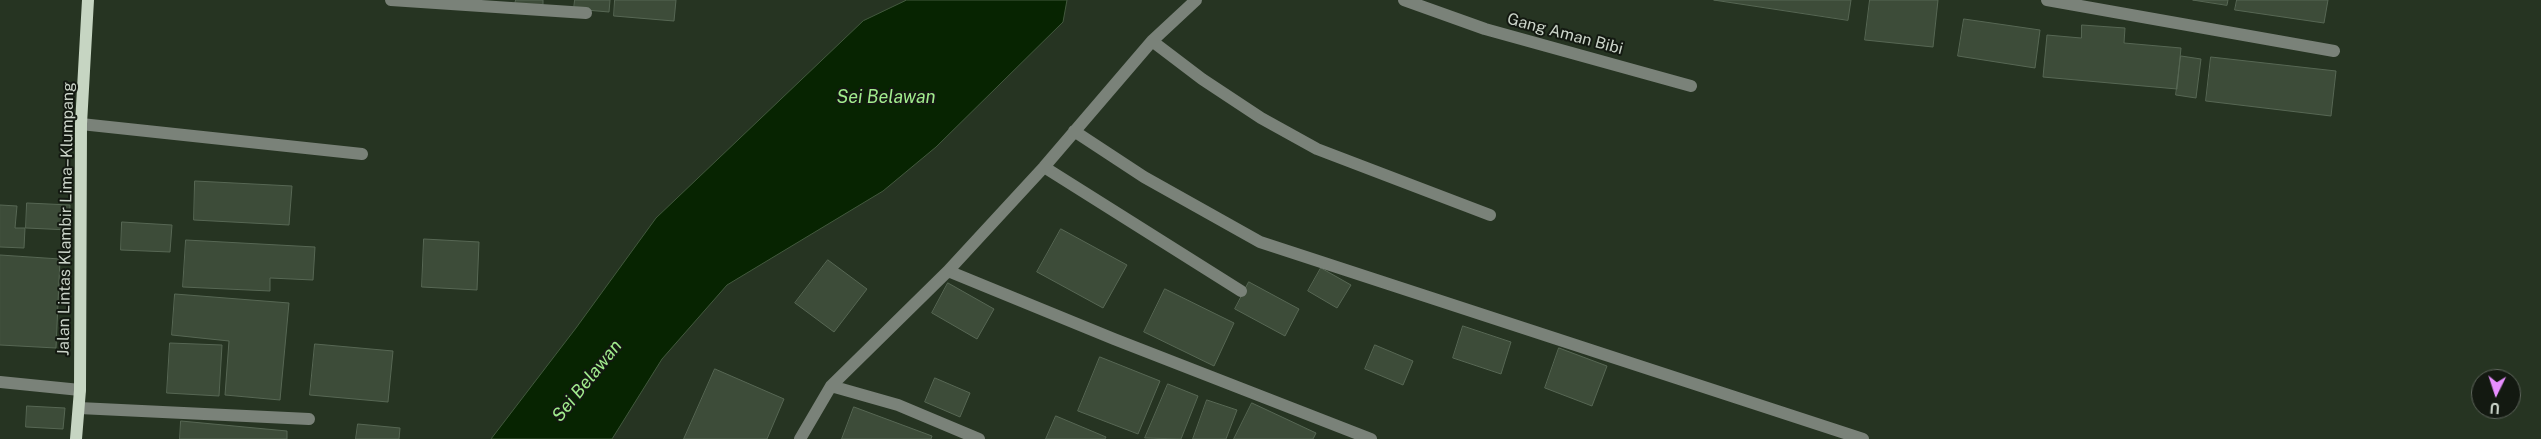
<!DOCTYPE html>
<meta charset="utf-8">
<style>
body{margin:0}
#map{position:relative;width:2541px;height:439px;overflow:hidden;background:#263422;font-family:"Public Sans",sans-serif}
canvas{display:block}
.north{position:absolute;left:2471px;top:369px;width:50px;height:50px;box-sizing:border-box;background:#131911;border:1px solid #5d645b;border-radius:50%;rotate:184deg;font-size:14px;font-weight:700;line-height:20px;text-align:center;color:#cbd4c9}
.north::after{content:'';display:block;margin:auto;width:18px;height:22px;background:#e88eff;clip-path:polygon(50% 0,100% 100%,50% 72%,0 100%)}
</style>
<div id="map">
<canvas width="2541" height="439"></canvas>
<div class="north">U</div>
</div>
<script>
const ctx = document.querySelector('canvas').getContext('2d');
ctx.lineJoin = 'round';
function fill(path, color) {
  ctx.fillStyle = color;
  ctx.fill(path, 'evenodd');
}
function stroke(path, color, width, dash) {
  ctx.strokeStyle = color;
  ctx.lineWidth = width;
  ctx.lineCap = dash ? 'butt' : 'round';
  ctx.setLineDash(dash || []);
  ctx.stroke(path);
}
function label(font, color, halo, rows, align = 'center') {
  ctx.font = font + ' "Public Sans",sans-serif';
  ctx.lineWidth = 4;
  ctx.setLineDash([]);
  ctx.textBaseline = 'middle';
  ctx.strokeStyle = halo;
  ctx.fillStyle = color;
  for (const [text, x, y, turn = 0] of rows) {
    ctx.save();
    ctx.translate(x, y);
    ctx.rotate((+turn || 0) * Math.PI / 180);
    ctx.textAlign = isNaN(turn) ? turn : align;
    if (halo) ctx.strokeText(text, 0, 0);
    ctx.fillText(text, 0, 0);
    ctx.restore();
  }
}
const water = new Path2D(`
 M907,0H1067L1063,22L936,147L883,191L727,285L662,359L612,439H491L576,328L656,218L863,21Z`);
fill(water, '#072401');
stroke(water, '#42593d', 1);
const building = new Path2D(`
 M516,0H543V6L515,4Z
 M575,0H610L609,12L574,9Z
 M615,0H676L674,21L614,16Z
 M1714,0H1851L1848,20Z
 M1870,0H1938L1933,47L1865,40Z
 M2193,0H2228L2227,5Z
 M2237,0H2328L2324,23L2235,10Z
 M1964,19L2040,30L2035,68L1958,56Z
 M2082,25L2125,28L2124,43L2181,48L2177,89L2043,77L2047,35L2081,38Z
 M2181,56L2201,59L2196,98L2176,95Z
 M2211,57L2336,71L2331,116L2206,101Z
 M195,181L292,186L289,225L194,220Z
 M27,203L70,205L69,230L26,228Z
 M0,205L17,206L15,228H25L24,248L0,247Z
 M122,222L172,225L170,252L121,250Z
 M1061,229L1127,265L1103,308L1037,272Z
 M424,239L479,242L477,290L422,287Z
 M186,240L315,247L313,280L270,278V291L183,287Z
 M0,255L60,259L56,348L0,345Z
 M828,260L867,289L834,332L795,303Z
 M1321,268L1351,285L1337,308L1308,291Z
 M1249,282L1299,309L1285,336L1235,309Z
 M948,283L994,309L977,339L932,313Z
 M1165,289L1234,323L1214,366L1144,332Z
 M175,294L289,303L280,400L225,395L229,341L172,335Z
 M1463,326L1511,342L1501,374L1453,358Z
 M170,343L222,345L219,396L167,393Z
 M315,344L393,351L388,402L310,395Z
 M1375,345L1413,361L1403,385L1365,369Z
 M1559,348L1607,366L1592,406L1545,388Z
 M1100,357L1160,381L1138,434L1078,411Z
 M715,369L784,399L767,439H684Z
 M935,378L970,393L960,417L925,402Z
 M1168,384L1198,396L1181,439L1145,438Z
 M1207,400L1237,410L1226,439H1193Z
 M1252,403L1316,433L1313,439H1234Z
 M27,406L65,408L63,429L26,427Z
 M854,407L932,436L931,439H842Z
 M1056,416L1106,437L1105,439H1046Z
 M181,421L287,431V439H180Z
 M358,424L400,428L399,439H356Z`);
fill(building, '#3d4c39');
stroke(building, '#576754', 1);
stroke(new Path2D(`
 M391,0L586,13
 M1404,0L1485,29L1691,86
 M2047,0L2334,51
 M1152,41L1202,79L1261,118L1317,149L1490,215
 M81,124L362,154
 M1074,131L1144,177L1260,242L1863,439
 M1044,167L1241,291
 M948,271L1114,339L1371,439
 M0,382L80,390
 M831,386L898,405L979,439
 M79,408L309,419
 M800,439L831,386L948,271L1044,167L1152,41L1196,0`), '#7a8279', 12);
stroke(new Path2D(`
 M76,439L80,390L81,124L88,0`), '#c6d5c2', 12);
label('16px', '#cbd4c9', '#131911', [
 ["Gang Aman Bibi",1565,34,15],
 ["Jalan Lintas Klambir Lima–Klumpang",66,219,-89]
]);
label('italic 18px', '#a1ec8d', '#131911', [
 ["Sei Belawan",886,97],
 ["Sei Belawan",587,381,-51]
]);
</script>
